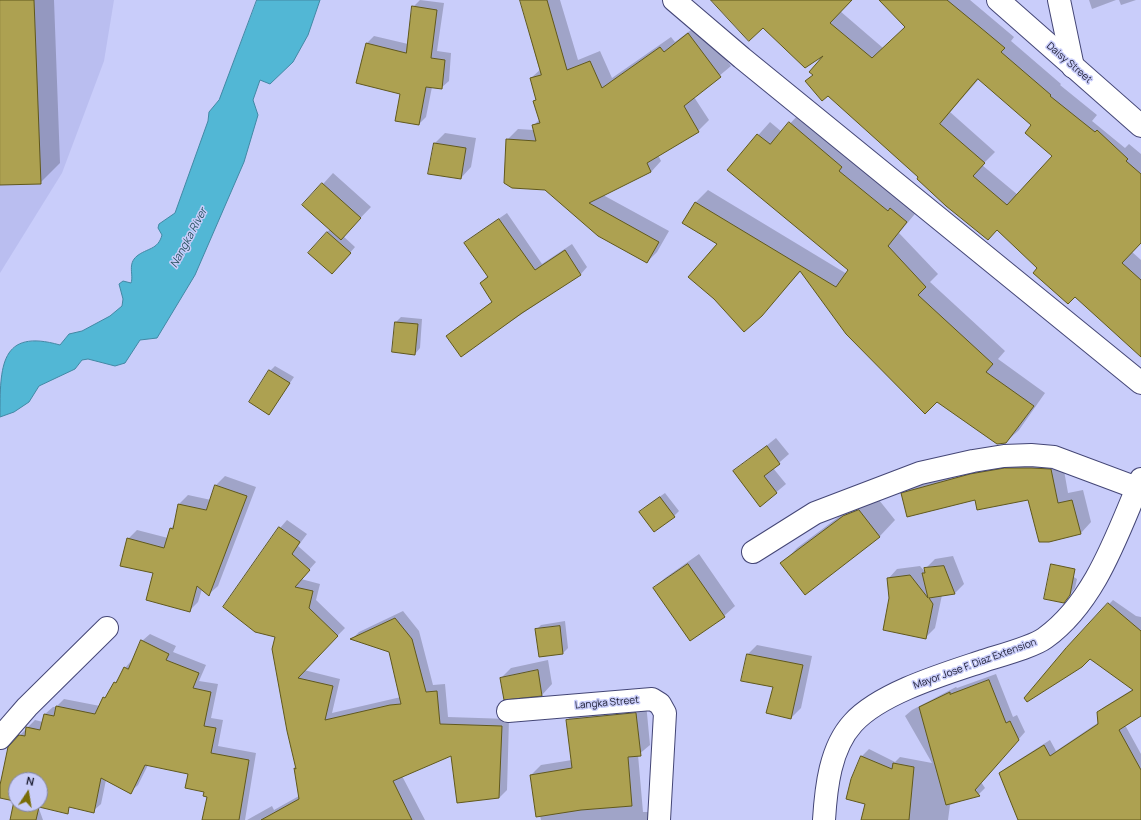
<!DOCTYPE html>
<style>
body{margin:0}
#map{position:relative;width:1141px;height:820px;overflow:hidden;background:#c9cdfa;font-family:Manrope,sans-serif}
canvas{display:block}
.north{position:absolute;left:8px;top:772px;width:40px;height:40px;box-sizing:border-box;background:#c9cdfa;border:1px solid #8386aa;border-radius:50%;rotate:12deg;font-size:11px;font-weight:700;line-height:16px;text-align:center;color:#1b1c31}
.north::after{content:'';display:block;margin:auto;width:14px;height:18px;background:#796c07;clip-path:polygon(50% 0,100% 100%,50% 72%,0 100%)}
</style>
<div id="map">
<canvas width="1141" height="820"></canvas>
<div class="north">N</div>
</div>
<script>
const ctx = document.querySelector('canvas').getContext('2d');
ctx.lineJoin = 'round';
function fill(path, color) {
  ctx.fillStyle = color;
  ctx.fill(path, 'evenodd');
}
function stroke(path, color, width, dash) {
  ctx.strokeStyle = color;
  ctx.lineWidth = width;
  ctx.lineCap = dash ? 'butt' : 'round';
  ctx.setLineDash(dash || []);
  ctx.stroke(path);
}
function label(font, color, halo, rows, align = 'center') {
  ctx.font = font + ' Manrope,sans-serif';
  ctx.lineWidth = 3;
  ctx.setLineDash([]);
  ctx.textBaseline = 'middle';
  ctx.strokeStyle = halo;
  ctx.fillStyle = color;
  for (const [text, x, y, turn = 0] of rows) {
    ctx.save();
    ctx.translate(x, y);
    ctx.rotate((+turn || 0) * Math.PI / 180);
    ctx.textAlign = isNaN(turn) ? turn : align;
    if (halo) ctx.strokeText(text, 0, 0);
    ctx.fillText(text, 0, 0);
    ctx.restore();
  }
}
fill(new Path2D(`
 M0,0H114L104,61L62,173L0,273Z`), '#babef0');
const water = new Path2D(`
 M257,0H320L308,35L293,62L270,84L260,80L253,100L258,115L244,162L195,275L157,338L140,340L125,363L115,366L88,359L82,360L75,369L39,386L29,402L14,412L0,417C0,366 0,328 60,345L69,334L82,331L110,316L122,306L123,299L119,284L123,281L131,283C134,275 127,264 137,256C147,248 158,250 162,235L158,228L159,224L175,213L208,121L209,112L219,100Z`);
fill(water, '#52b7d5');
stroke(water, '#4288a4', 1);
fill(new Path2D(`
 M0,0H54L60,163L40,183L0,184Z
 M420,0L444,3L437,51L451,53L449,81L441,88L432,87L426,117L419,124L401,93L367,43L374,36L408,44L413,7Z
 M521,0H560L578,60L600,51L612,78L671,37L675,42L699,24L731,66L694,97L709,120L698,131L658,155L661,161L651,172L603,195L669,231L657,252L647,262L507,140L518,129L534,130L533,126L540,119L535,101L537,99L531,78L541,69Z
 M713,0H851L840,11L883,48L906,27L881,0H970L1014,37L1011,41L1061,84L1060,85L1097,115L1092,121L1125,148L1129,144L1141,154V242L1132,252L1141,260V349L1039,268L997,230L988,239L919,177L813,75L827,53L763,27ZM979,79L1033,125L1054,156L1018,195L982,165L995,152L950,112Z
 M1089,0H1116L1092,9Z
 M1119,0H1136L1121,5Z
 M802,111L919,209L899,233L938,274L930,282L1005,351L998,359L1045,393L1019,430L1006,442L937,401L801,271L761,315L718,243L683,222L696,202L708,190L847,274L850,270L728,169L770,122L782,132Z
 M445,133L476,138L471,167L461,178L434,144Z
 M333,173L371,207L343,236L355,247L337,268L327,232L331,229L304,205Z
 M507,213L542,264L572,244L587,267L581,274L461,355L447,336L493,301L481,283L488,275L466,244L472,237Z
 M401,317L422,319L420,348L415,354L396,322Z
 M275,366L294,377L269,414L270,371Z
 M776,438L789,454L773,468L786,484L760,506L735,471Z
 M1062,459L1068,493L1083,490L1091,522L1081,533L1029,499L976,498L903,494L913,483L982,464Z
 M225,476L256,487L218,586L209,594L202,589L198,602L189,611L155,573L128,539L137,530L168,538L171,528L175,524L179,504L188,495L211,500L216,485Z
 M665,493L679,511L674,516L645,507Z
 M875,495L895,520L880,536L805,593L782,564L797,548L860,501Z
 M287,520L307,534L298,546L316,562L301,579L320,584L316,600L345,628L304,670L340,679L332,713L401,697L389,652L352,639L359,632L403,611L419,631L433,685L445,684L448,717L509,719L507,790L499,798L452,755L402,776L425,820H247L272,806L274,810L299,796L295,769L297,767L277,636L225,607L280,528Z
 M699,554L735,606L724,616L690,640L654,588L665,578Z
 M953,556L964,584L955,593L942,595L935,628L925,638L890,598L888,579L897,569L920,566L926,573L925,569L935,559Z
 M1056,566L1077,579L1075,588L1069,596Z
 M1113,600L1136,616L1141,617V715L1125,725L1141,754V800L1113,820H1020L1000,774L1006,768L1050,740L1056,751L1099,722L1098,713L1104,707L1133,689L1091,658L1066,649Z
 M565,621L568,648L563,653L540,656L536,630L541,625Z
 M150,634L176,646L173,652L206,665L199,681L218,684L211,718L223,720L218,746L256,753L245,820H203L208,796L189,773L148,765L138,785L130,792L106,780L101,804L93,811L67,806H38L43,820H11L16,798V804H40V780H20V735L35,720L43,722L45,714L53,707H56L64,699L100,706L125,668L132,660L142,641Z
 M757,645L812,656L801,708L791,718L775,686L743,680L748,654Z
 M548,660L552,684L542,695L504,699L501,678L511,668Z
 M996,674L1013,717L1017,715L1025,732L981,782L985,788L979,794L950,805L948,820H862L866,803L852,779L862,756L869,749L895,762L900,757L932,763L905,716L912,710L956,687L957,688Z
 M646,703L650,745L638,755L643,812H650V820H541L531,775L541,765L572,760L567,720L577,711Z`), '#0003');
const building = new Path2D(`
 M0,0H34L41,184L0,185Z
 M520,0H547L567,70L590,61L602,88L660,47L664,52L688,33L721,77L684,106L699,132L647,163L651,172L589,203L659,242L647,263L598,236L545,190L512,188L504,183L506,139L536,141L532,125L540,123L533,101L536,100L530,78L541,75Z
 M711,0H852L830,23L872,58L905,27L879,0H947L981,28L1005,48L1001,52L1051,95L1050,96L1095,132L1097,130L1128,159L1126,161L1141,174V243L1122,263L1141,280V357L1075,297L1068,304L1033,273L1037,268L997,230L988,240L946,206L917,179L918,177L828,96L822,101L805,81L813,75L809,72L823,56L805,68L763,28L749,41ZM978,79L1031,125L1025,133L1052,156L1007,205L973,176L985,163L940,124Z
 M412,6L437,10L431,58L445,60L442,89L426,87L419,125L395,121L400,94L356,83L366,43L406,53Z
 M789,122L842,167L839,171L888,211L890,208L907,222L888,246L926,287L918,295L993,364L986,372L1034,406L1006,443L997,444L937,402L925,414L846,334L800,271L762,316L744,332L714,299L688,277L717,244L682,223L695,202L836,287L848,270L727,170L757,134L770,144Z
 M434,143L466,148L461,179L428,174Z
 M322,183L361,218L341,240L302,205Z
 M499,219L535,270L565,250L581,275L522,313L461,357L446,336L492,302L480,283L488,277L464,243Z
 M327,232L351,253L332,274L308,253Z
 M395,322L418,324L415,355L392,352Z
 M269,370L290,383L269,415L249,402Z
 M767,446L780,464L764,476L777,493L760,507L733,471Z
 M1005,468H1031L1051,469L1058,503L1072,500L1081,534L1049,542H1039L1028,500L977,510L975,500L907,517L901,493L970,474Z
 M215,485L247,496L209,596L197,586L190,612L146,600L153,573L120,566L127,538L164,548L170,528L173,529L178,504L206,510Z
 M660,497L675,517L654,532L639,512Z
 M859,510L880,537L805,595L780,563L843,516Z
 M279,527L300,542L292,554L310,570L295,587L313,591L309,608L338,636L298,678L333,686L325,720L390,705L401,704L389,652L350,639L395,618L412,639L426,692L437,691L440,724L502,726L499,798L457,803L451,756L393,781L412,820H261L299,799L294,768L296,769L287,731L272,649L275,637L255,632L223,607Z
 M688,564L725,617L690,641L653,588Z
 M1051,564L1075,569L1070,595L1064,603L1044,599Z
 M944,566L955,594L929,598L933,604L926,639L883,630L889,598L887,578L910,575L928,598L922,573H925L924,568Z
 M1108,603L1141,631V716L1119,730L1141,770V820H1018L999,773L1044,745L1050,756L1098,724L1097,712L1133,690L1090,659L1082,667L1027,702L1024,698L1066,648Z
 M560,626L563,654L539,657L535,629Z
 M141,640L169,654L166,660L199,673L193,688L211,692L204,726L216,728L211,753L249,760L239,820H202L207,797L203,796L204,792L185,788L188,774L145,765L131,794L101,778L94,813L69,807L68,814L39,807L36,820H10L14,801L0,798V785L8,747L19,735L25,736L26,727L40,730L44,714L54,716L56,706L95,714L103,697L105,698L114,682L116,683L124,667L128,669ZM16,780H40V804H16Z
 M747,654L803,665L791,719L766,713L773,687L741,681Z
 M538,670L542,696L504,700L500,678Z
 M989,680L1006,723L1010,721L1019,740L975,790L980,796L946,805L919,707L950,692V694Z
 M636,713L641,756L628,757L632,806L581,810L536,817L530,775L572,768L566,720Z
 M861,756L892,769L893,763L914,767L909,820H861L865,804L846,799L851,779Z`);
fill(building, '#ada151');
stroke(building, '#60581c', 1);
const minor = new Path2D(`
 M674,0L742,58L1141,383
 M1059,0L1073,67
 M753,552L815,513L920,473L973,461L1004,456L1031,455L1054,457L1137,488
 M508,711L652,699L660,704L665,713L659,820
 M0,738L27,707L107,628`);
const tertiary = new Path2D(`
 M998,0L1141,126
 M824,820C826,788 830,748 853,723C880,693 944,674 983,661C998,656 1033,647 1045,638C1096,601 1117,534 1141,479`);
stroke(minor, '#444676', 24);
stroke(tertiary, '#444676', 24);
stroke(minor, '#fff', 22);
stroke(tertiary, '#fff', 22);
label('10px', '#1b1c31', '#c9cdfa', [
 ["Daisy Street",1069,63,41],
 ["Mayor Jose F. Diaz Extension",975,664,-20],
 ["Langka Street",607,703,-5]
]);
label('italic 11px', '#2a5563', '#c9cdfa', [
 ["Nangka River",189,238,-62]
]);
</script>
